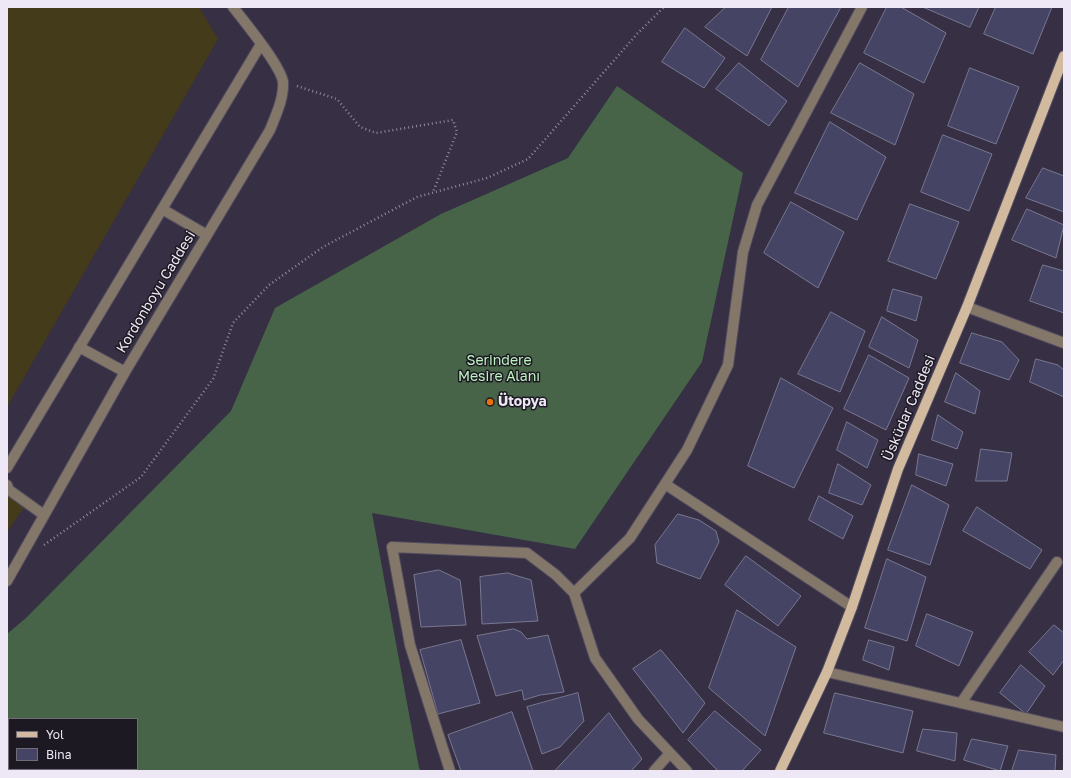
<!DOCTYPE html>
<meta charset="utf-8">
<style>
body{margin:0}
#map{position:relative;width:1071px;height:778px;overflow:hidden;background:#372f43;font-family:"Golos Text",sans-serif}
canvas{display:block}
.frame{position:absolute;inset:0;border:8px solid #eee8f6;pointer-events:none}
.legend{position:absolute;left:8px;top:718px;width:130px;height:52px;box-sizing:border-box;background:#1d1922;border:1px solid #716c77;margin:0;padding:5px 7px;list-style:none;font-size:12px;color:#eee8f6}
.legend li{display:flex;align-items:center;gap:8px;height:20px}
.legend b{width:20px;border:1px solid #716c77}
</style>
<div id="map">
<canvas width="1071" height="778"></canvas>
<div class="frame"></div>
<ul class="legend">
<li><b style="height:5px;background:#d2ba9e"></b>Yol</li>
<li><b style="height:11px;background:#464465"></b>Bina</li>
</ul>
</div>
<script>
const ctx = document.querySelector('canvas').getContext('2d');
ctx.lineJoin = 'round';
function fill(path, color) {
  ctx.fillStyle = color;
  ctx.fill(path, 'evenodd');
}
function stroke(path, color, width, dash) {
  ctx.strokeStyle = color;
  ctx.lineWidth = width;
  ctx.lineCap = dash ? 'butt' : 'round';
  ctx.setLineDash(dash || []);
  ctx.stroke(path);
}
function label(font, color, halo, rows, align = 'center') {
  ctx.font = font + ' "Golos Text",sans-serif';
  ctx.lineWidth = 3;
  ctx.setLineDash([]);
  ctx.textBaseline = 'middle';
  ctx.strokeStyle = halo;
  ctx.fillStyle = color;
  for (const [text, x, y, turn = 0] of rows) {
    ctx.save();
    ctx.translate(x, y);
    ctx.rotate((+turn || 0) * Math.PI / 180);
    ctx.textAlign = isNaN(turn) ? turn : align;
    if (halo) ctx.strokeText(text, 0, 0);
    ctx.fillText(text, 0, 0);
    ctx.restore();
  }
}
fill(new Path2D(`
 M617,86L743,173L702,362L575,549L372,513L419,768L421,771H7V634L26,618L231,411L275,308L441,214L568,158ZM9,719H137V769H9Z`), '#476449');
fill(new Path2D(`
 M7,7H199L218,39L7,407Z
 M7,482L29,500L7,532Z`), '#433b1a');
const building = new Path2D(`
 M726,7H772L747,56L705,27Z
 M789,7H841L798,87L761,60Z
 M887,7H901L946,33L924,83L864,53Z
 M923,7H979L970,27Z
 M996,7H1052L1033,54L984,34Z
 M685,28L725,58L704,88L662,62Z
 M739,63L787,101L769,126L716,89Z
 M860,63L914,94L895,145L831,113Z
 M970,68L1019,87L996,144L948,126Z
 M830,122L886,157L857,220L795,193Z
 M943,135L992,154L969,211L921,192Z
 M1043,168L1064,176V212L1026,198Z
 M791,202L844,232L818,288L764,253Z
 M910,204L959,222L936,279L888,261Z
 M1027,209L1064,225L1056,258L1012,240Z
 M1043,265L1064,271V313L1030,301Z
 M893,289L922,297L916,321L887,311Z
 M831,312L865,331L840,392L798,374Z
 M882,317L918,340L909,368L869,347Z
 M972,333L1002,342L1019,360L1009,380L960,363Z
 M869,355L909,378L886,430L844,409Z
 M1036,359L1058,365L1064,370V397L1030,382Z
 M956,373L980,391L975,414L945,402Z
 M781,378L833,408L794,488L748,466Z
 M938,415L963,432L957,449L932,440Z
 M847,422L878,440L867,468L837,450Z
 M981,449L1012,453L1007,481H976Z
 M919,454L953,464L946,486L916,475Z
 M838,464L871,485L862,505L829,493Z
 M912,485L949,505L930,565L888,550Z
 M819,496L853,516L843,539L809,520Z
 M977,507L1042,550L1030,569L963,531Z
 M678,514L699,520L716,531L719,542L700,579L657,563L655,545Z
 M746,556L801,596L778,626L725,585Z
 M887,559L926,577L907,641L865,628Z
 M439,570L460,580L466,625L421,627L414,575Z
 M508,573L531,580L538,621L482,624L480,577Z
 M737,610L796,647L765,736L709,688Z
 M927,614L973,632L959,666L916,646Z
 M1054,625L1064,633V660L1053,675L1029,652Z
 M514,629L521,632L527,639L548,635L564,692L540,695L524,700L522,690L496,696L477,636Z
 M461,640L480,703L438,714L420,650Z
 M869,640L894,647L889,670L863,660Z
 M661,650L705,703L683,733L633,669Z
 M1021,665L1045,686L1026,714L1000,693Z
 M578,693L584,721L560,747L542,754L527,707Z
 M835,693L913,711L903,753L824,733Z
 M715,711L761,750L742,771H718L688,740Z
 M512,712L533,771H461L448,735Z
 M609,713L642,759L631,771H555Z
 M923,729L957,733L955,761L917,751Z
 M972,739L1008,746L1000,771L964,760Z
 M1019,750L1056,755L1055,771H1012Z`);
fill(building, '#464465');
stroke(building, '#787891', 1);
const minor = new Path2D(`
 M162,209L207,235
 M967,307L1064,343
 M79,347L125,372
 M7,468L261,44
 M665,484L852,607
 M7,485L9,490L44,515
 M7,581L125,372L270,130C276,115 284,98 283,82C281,66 244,21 233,7
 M827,672L1064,727
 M961,703L1057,562
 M450,771L410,645L392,547L527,553L556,575L574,593
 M654,771L670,753
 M687,771L638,719L595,658L574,593L630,538L687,450L728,365L743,252L757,205L862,7`);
const major = new Path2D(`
 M780,771L827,672L852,607L898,469L967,307L1064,56`);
stroke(minor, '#544d60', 12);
stroke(major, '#544d60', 12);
stroke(new Path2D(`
 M297,86L337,99L360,127L376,133L453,120L457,132L433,192
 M44,545L141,477L213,379L233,323L269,285L323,247L417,197L487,178L528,159L637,34L664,7`), '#938c9d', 2.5, [1, 3]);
stroke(minor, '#83776a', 10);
stroke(major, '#d2ba9e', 10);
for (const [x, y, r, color] of [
 [490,402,4,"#e8710a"]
]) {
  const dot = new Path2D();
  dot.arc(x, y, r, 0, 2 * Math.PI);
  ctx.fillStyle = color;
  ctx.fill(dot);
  stroke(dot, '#1d1922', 1.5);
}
label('14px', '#eee8f6', '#1d1922', [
 ["Kordonboyu Caddesi",156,292,-59],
 ["Üsküdar Caddesi",909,408,-67]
]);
label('14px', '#bdf2c1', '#1d1922', [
 ["Serindere",499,361],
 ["Mesire Alanı",499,377]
]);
label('bold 14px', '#eee8f6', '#1d1922', [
 ["Ütopya",498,402]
], 'left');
</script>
